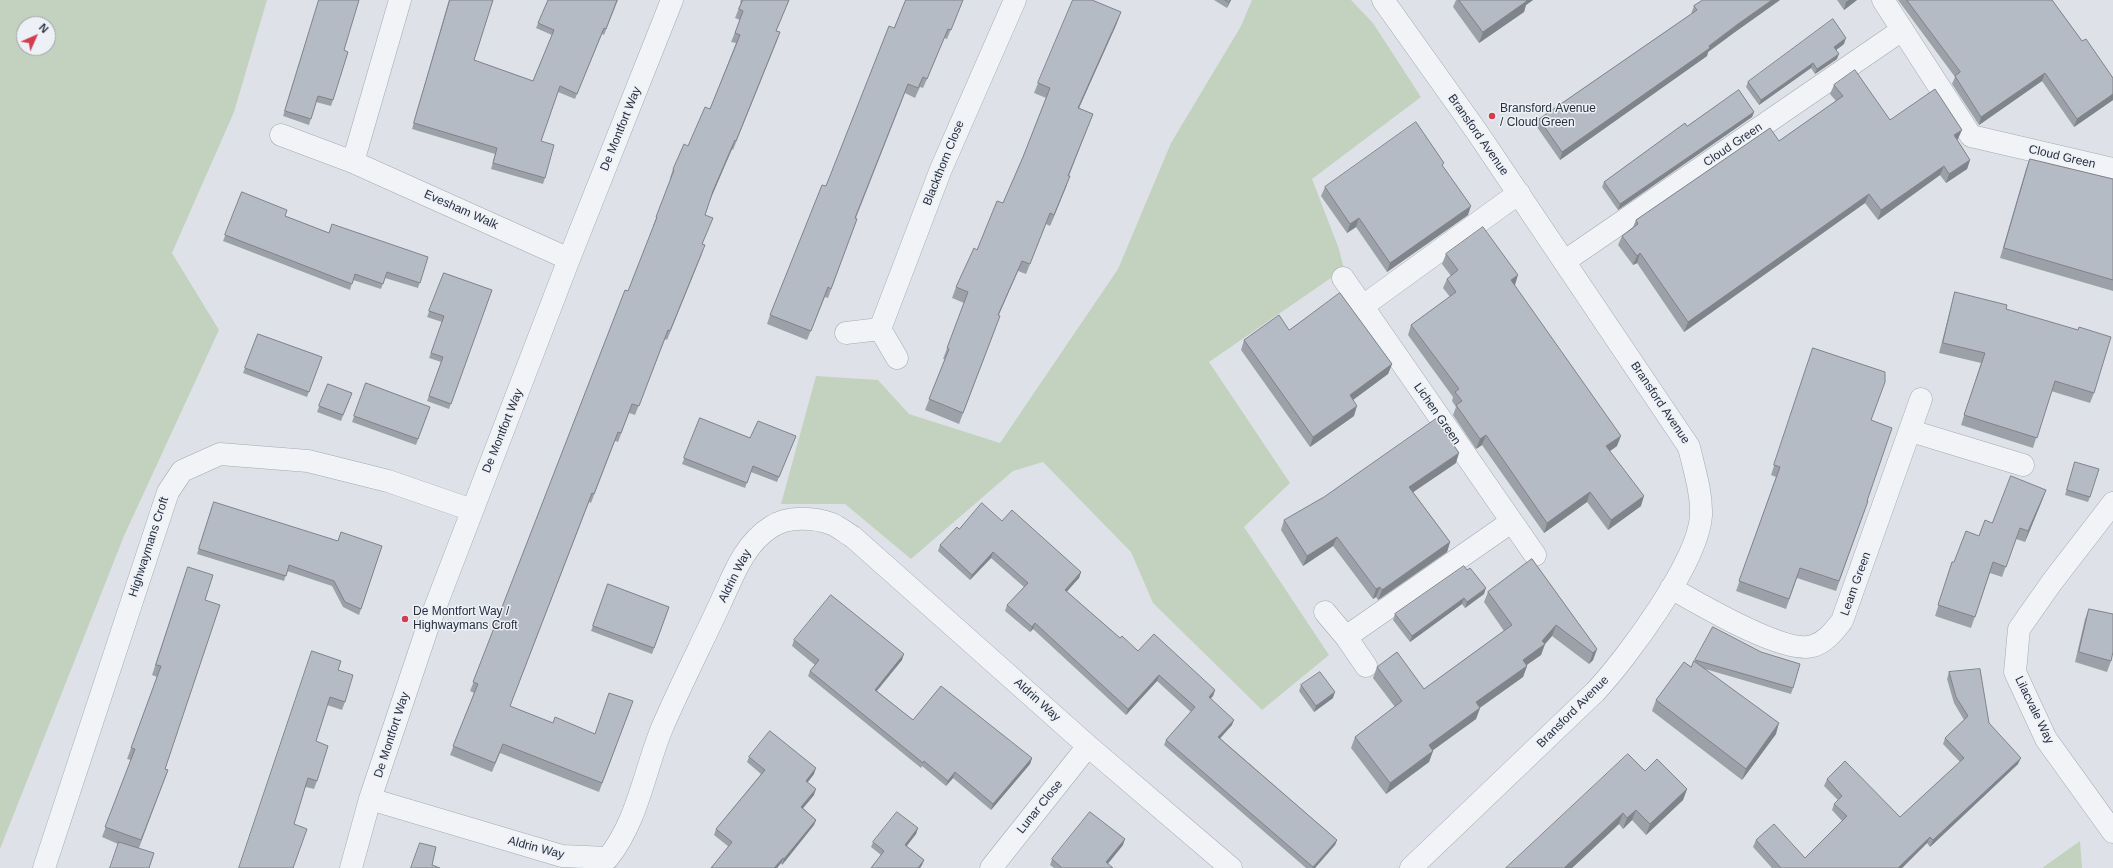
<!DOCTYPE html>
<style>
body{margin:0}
#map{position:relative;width:2113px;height:868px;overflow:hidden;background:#dee2e8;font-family:Arial,sans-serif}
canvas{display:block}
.north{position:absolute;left:16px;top:16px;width:40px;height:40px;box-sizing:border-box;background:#edf1f6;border:1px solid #9ea3ad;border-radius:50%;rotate:45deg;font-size:11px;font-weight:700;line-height:16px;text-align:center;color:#272f40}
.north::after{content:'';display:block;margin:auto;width:14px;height:18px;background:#d33d51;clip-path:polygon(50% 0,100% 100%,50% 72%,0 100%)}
</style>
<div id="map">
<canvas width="2113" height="868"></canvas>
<div class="north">N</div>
</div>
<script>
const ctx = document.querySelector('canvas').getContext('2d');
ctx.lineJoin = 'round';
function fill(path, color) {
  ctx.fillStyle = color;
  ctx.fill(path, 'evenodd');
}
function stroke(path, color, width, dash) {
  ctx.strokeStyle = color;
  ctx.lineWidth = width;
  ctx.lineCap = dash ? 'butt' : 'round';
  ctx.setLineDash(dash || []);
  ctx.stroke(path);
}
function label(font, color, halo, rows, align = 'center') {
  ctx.font = font + ' Arial,sans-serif';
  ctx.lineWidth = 3;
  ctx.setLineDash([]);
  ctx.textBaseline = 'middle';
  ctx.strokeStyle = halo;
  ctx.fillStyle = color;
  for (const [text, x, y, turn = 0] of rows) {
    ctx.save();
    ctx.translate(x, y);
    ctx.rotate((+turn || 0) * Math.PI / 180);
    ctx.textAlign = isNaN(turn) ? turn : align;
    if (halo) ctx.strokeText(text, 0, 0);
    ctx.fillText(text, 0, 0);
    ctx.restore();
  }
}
fill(new Path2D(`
 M0,0H267L234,112L172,253L219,330L124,536L0,849ZM24,24H48V48H24Z
 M1252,0H1351L1373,23L1421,97L1312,179L1339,249L1344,269L1209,362L1290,483L1244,527L1329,655L1262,710L1153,603L1131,552L1043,462L1013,471L911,559L845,504H781L816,376L878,380L909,414L1000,443L1118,269L1171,143L1241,26Z
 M2080,841L2082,868H2042Z`), '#c3d2bf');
const minor = new Path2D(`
 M1383,0L1477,132L1689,447C1694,469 1702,493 1701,516C1698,562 1627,658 1595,692L1411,868
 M1883,0L1971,136L2113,169
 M281,135L353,162L569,259
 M353,162L400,0
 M1565,261L1902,30
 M1343,278L1535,555
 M1363,306L1519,193
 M880,329L941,169L1015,0
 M846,333L880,329L897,358
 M1911,431L2023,465
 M2113,503L2052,582L2019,629L2015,672L2046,739L2113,832
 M1671,588C1698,603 1784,655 1813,646C1826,642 1834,631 1842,621L1921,399
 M1325,612L1346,637L1366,666
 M1346,637L1511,522
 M370,799L562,856L608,858C638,820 644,772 662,728C680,686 701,645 720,604C733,576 744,544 771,527C787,516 814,517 832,524C839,527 846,533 853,537L1088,746L1231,868
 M44,868L168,492L182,471L220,454L308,461L388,481L472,510
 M351,868L370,799L428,626L569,259L672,0
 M991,868L1088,746`);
stroke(minor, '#a3a9b2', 23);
stroke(minor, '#f1f3f6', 22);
fill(new Path2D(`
 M319,0L344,50L333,100L331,106L316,102L309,125L283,116Z
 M448,0H493L474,60L533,81L552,35L536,28L548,0H618L604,35L602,34L575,99L558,92L541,141L545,178L543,184L491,169L495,154L412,129L449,0Z
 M741,0H789L776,31L780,32L777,41L733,150L732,149L711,198L705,215L702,254L667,340L665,339L635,415L629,413L618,442L615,441L591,503L589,502L510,706L553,723L595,734L633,701L599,792L500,753L492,772L450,755L474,693L470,691L654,226H653L671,179L670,178L673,169L688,146L710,109L736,43L731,42L740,20L735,18L741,3L740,2Z
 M906,0H963L947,39L944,38L923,88L920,87L915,98L905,93L856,218L857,219L828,298L825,297L807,340L767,324L770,315Z
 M1214,0H1231L1227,8Z
 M1456,0H1533L1526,5L1524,12L1479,43L1453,7Z
 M1703,0H1780L1735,32L1708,52L1707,56L1560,160L1537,127L1539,119L1691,14L1694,6Z
 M1837,0H1857L1844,10Z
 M1898,0H2052L2082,41L2113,78V100L2074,127L2042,81L1979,125L1952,84L1955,77Z
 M1117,23L1079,108L1093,114L1069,176L1066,187L1050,226L1046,224L1026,274L1018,271L998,315L996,327L959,424L925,410L945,359H943L964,303L952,298L956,287L1003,203L1023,157L1046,98L1034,93L1038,83Z
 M1844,44L1836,50L1837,59L1815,74L1811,68L1759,105L1746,87L1748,82Z
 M1834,85L1890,120L1958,139L1957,140L1970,160L1967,169L1946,183L1940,175L1878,220L1865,203L1684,332L1637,263L1633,265L1618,245L1622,236L1633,227L1636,220L1779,141L1836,101L1830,94Z
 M1754,112L1752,117L1618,210L1602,187L1604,182L1687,126Z
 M2030,159L2113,179V291L2000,258L2026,169Z
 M1443,167L1468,215L1387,272L1356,227L1347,233L1321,196L1325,187Z
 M242,192L285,216L329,233L428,257L418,288L385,278L381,289L353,280L350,290L223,241Z
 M1446,254L1515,285H1514L1617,446L1610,451L1641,506L1608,530L1587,502L1544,533L1482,445L1476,449L1453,415L1456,407L1452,401L1453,397L1408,335L1411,325L1450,297L1443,288L1447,279L1451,276L1442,264Z
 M444,273L492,290L449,409L427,401L441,362L429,358L442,322L427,317Z
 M1955,292L2006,309L2094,393L2090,403L2051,391L2033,448L1961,425L1981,363L1939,353L1952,303Z
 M1289,330L1392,364L1388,374L1353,400L1354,416L1310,447L1241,350L1244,340Z
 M258,334L322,357L307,397L243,373Z
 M1813,348L1871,420L1867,501H1868L1836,591L1797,578L1786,609L1736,591L1776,477L1771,475Z
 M366,383L430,407L416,445L352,422Z
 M328,384L352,393L341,421L317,412Z
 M700,418L750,438L796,436L777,482L751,472L745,488L682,464Z
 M2075,462L2090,497L2088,502L2065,495Z
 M1456,463L1413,492L1450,542L1447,552L1378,600L1376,597L1373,599L1333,546L1303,566L1281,530L1284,520Z
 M2046,490L2025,542L2016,539L2002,577L1990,573L1971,628L1935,616L1952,562H1954L1992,523Z
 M212,507L338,541L382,546L359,615L343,607L332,586L287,571L284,581L197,554Z
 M1002,521L1081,572L1079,578L1066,591L1120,638L1138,651L1215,690L1213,696L1211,698L1232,725L1220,738L1337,840L1335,845L1315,868H1306L1164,745L1166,740L1191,712L1157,681L1126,715L1033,629L1030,632L1005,611L1007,605L1024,587L991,558L970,580L938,551L940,545L959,529Z
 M1532,559L1597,649L1593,660L1589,664L1552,636L1545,644L1541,655L1527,665V666L1523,677L1480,708L1476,719L1433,750V751L1429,762L1386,794L1351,748L1355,737L1395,707L1373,678L1377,667L1424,689L1504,631L1484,602L1488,592Z
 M188,567L205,600L165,769L168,770L139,848L118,844L102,837L131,760L127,759L157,677L152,675Z
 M608,584L669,607L652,654L591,631Z
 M1484,594L1465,608L1462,604L1410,642L1393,620L1395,614Z
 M2089,609L2111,661L2107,672L2075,662L2085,619Z
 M1713,627L1793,688L1791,694L1705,669L1776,734L1742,780L1652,711L1656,700L1691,667L1695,661Z
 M794,640L902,660L877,691L913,720L1032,758L1030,764L991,810L953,778L946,786L922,766L921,768L808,676L810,671L815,665L792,646Z
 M338,670L345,702L342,710L327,705L316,741L317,781L314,789L306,787L239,868Z
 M1949,672L1989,723L2018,764L1930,847L1927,843L1902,868H1772L1753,847L1756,840L1805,858L1842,821L1832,810L1834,804L1838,800L1824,786L1827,779L1900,817L1960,762L1943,744L1945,738L1964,720L1954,703L1947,679Z
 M1301,685L1333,698L1314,712L1299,691Z
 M749,757L814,774L807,783L814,795L803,808L816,820L814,825L782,865L781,863L777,868H711L729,847L714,835L716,829L761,774L747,762Z
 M1645,771L1687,789L1683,800L1646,835L1632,820L1623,829L1619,824L1572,868H1506Z
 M918,828L916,834L907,846L924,860L922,865L920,868H871L881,855L871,847L873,842Z
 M1123,845L1108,864L1113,868H1054L1050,865L1052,859Z`), '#9ca1a9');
fill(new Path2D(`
 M1230,0H1231L1227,8L1229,2Z
 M1524,0H1533L1526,5L1524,12L1479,43L1483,32Z
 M1772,0H1780L1735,32L1708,52L1707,56L1560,160L1562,152L1709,46L1738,24Z
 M1849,0H1857L1844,10L1846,2Z
 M1121,12L1117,23L1074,119L1078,108Z
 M948,29L944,38L923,88L927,79Z
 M1846,38L1844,44L1832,53L1834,47Z
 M1839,54L1837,59L1815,74L1817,69Z
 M1813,63L1811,68L1759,105L1761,100Z
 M2045,73L2042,81L1979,125L1981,117Z
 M2113,94V100L2074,127L2077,119Z
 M1754,112L1752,117L1618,210L1620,204Z
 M1962,130L1958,139L1951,144L1954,135Z
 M735,140L732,149L710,200L713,191Z
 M1970,160L1967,169L1946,183L1949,174Z
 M1944,166L1940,175L1878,220L1881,210Z
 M1070,176L1066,187L1050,226L1054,215Z
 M1869,194L1865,203L1684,332L1688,322Z
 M1471,206L1468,215L1387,272L1390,263Z
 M1359,218L1356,227L1347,233L1350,224Z
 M1640,253L1637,263L1633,265L1637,256Z
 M1022,261L1018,271L994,326L998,315Z
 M1518,275L1515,285L1508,290L1511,280Z
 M1392,364L1388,374L1346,405L1350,395Z
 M1357,406L1354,416L1310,447L1313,437Z
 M1486,435L1482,445L1476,449L1480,439Z
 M1621,436L1617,446L1603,456L1606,446Z
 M1459,453L1456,463L1406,497L1409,487Z
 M2046,490L2042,501L2025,542L2028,531Z
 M1590,492L1587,502L1544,533L1547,523Z
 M1644,496L1641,506L1608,530L1611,520Z
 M1337,537L1333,546L1303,566L1307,556Z
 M1450,542L1447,552L1378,600L1382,590Z
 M993,552L991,558L970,580L972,575Z
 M1081,572L1079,578L1063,596L1065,590Z
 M1380,587L1376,597L1373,599L1376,589Z
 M1486,588L1484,594L1465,608L1467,602Z
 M1464,598L1462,604L1410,642L1412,636Z
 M1035,623L1033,629L1030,632L1032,627Z
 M1556,625L1552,636L1545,644L1541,655L1519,670L1523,660L1542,641Z
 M1597,649L1593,660L1589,664L1593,653Z
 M904,654L902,660L873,695L875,690Z
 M1527,666L1523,677L1472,713L1476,702Z
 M1159,675L1157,681L1126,715L1128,709Z
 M1215,690L1213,696L1207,702L1209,697Z
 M1335,692L1333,698L1314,712L1316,706Z
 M1480,708L1476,719L1425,756L1429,745Z
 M1234,720L1232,725L1216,743L1218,737Z
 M1779,723L1776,734L1742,780L1746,769Z
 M1433,751L1429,762L1386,794L1390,783Z
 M1032,758L1030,764L991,810L993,804Z
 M2021,758L2018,764L1930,847L1933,840Z
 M816,768L814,774L804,787L806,781Z
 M955,772L953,778L946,786L948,781Z
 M816,789L814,795L799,813L801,807Z
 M1687,789L1683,800L1646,835L1650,824Z
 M1636,810L1632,820L1623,829L1627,818Z
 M1623,813L1619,824L1572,868H1564Z
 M816,820L814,825L782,865L784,859Z
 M918,828L916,834L903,850L905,845Z
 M1930,837L1927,843L1902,868H1898Z
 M1125,839L1123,845L1104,868L1106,862Z
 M1337,840L1335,845L1315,868H1313Z
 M783,858L781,863L777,868H774Z
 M924,860L922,865L920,868H918Z`), '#7f838a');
const building = new Path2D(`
 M319,0H359L344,50L348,52L333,100L318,96L311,119L285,111Z
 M450,0H493L474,60L533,81L554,30L538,23L548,0H617L606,29L604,28L577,94L560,86L541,141L554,145L545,178L493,163L497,148L414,123Z
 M743,0H789L776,31L780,32L736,141L735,140L713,191L705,215L713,218L702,244L705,245L670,331L668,330L639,406L632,404L621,433L618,432L594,494L592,493L510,706L553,723L555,717L595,734L609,693L633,701L602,783L503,744L495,763L453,746L478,684L473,682L625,290L628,291L657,217H656L674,170L673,169L684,144L688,146L705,107L710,109L740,35L735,33L743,11L739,9Z
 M906,0H963L951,30L948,29L927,79L923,77L918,88L908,84L855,218L857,219L831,289L828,287L811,331L770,315L822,185L826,186L889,26L894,28Z
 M1073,0H1092L1121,12L1078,108L1093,114L1068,176H1070L1054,215L1050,213L1030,264L1022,261L998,315L1000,316L963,413L929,399L949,349L947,348L968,292L956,287L974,248L977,250L997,201L1003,203L1023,157L1050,88L1038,83Z
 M1225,0H1230L1229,2Z
 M1459,0H1526L1527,1L1483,32Z
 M1703,0H1772L1738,24L1709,46L1710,48L1562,152L1539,119L1697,10L1694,6Z
 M1907,0H2052L2082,41L2086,39L2113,78V94L2077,119L2045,73L1981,117L1955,76L1960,72Z
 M1833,19L1846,38L1834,47L1839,54L1817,69L1813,63L1761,100L1748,82Z
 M1855,70L1890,120L1935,89L1962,130L1954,135L1970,160L1949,174L1944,166L1881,210L1869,194L1688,322L1640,253L1637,256L1622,236L1638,224L1636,220L1770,128L1779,141L1843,96L1834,85Z
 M1739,90L1754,112L1620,204L1604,182L1685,123L1687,126Z
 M1416,122L1444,163L1442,165L1471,206L1390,263L1359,218L1350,224L1325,187Z
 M2030,159L2113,179V280L2004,248Z
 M242,192L287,210L285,216L329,233L332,224L428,257L420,283L387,272L383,284L355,274L352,284L225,235Z
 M1483,227L1518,275L1511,280L1621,436L1606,446L1644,496L1611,520L1590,492L1547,523L1486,435L1480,439L1456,405L1462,401L1455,392L1459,389L1411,325L1456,292L1447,279L1458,270L1446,254Z
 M444,273L492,290L451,404L429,396L443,357L431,353L444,316L429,311Z
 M1955,292L2007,305L2006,309L2044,320L2078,330L2079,327L2111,337L2094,393L2055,381L2037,438L1964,415L1985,353L1943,343Z
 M1340,293L1392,364L1350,395L1357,406L1313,437L1244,340L1279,315L1289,330Z
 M258,334L322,357L309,392L245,368Z
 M1813,348L1885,372V382L1871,420L1892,428L1867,501H1868L1839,581L1800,568L1789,599L1739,581L1780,467L1774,465Z
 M366,383L430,407L418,439L354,416Z
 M328,384L352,393L343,415L319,406Z
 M700,418L750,438L758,421L796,436L779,477L753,466L747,483L684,458Z
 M1436,419L1459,453L1409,487L1450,542L1382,590L1380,587L1376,589L1337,537L1307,556L1284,520L1324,497Z
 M2075,462L2099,469L2090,497L2067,490Z
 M2011,476L2046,490L2028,531L2020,528L2006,567L1993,562L1975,617L1938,605L1952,562H1954L1966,531L1979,536L1985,520L1992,523Z
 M214,502L338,541L341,532L382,546L361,609L345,602L334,581L289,565L286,576L199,549Z
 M982,503L1002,521L1012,510L1081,572L1065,590L1120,638L1122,636L1138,651L1154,634L1215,690L1209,697L1234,720L1218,737L1337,840L1313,867L1166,740L1195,707L1159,675L1128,709L1035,623L1032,627L1007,605L1028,583L993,552L972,575L940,545L957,527L959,529Z
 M1532,559L1597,649L1593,653L1556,625L1542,641L1545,644L1523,660L1527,666L1476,702L1480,708L1429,745L1433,751L1390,783L1355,737L1402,701L1377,667L1397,652L1424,689L1512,625L1488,592Z
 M1464,566L1467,570L1470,568L1486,588L1467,602L1464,598L1412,636L1395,614Z
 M188,567L213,575L205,600L220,605L165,769L168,770L141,840L105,827L135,749L131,748L161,666L156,665Z
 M608,584L669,607L654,648L593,626Z
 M831,595L904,654L875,690L913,720L941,686L1032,758L993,804L955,772L948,781L924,761L923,763L810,671L819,660L794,640Z
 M2089,609L2113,614V652L2111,661L2079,652Z
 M1713,627L1761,652L1800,664L1793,688L1695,660Z
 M312,651L341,661L338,670L353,675L345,702L330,697L316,741L328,746L317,781L308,778L294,824L307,829L293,868H239Z
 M1694,661L1779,723L1746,769L1656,700L1684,662L1691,667Z
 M1980,669L1989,723L2021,758L1933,840L1930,837L1898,868H1781L1756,840L1774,824L1805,858L1847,816L1834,804L1842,796L1827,779L1845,761L1900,817L1964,758L1945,738L1968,716L1956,697L1949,672Z
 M1320,672L1335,692L1316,706L1301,685Z
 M770,731L816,768L806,781L816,789L801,807L816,820L784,859L783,858L774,868H711L732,842L716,829L765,770L749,757Z
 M1628,754L1645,771L1657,759L1687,789L1650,824L1636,810L1627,818L1623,813L1564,868H1506Z
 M897,812L918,828L905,845L924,860L918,868H871L884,851L873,842Z
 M1090,812L1125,839L1106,862L1113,868H1062L1052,859Z
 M119,842L154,853L149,868H110Z
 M420,843L436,847L432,865L440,868H411Z`);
fill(building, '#b5bbc5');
stroke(building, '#7f838a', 1);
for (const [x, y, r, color] of [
 [1492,116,4,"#d33d51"],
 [405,619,4,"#d33d51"]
]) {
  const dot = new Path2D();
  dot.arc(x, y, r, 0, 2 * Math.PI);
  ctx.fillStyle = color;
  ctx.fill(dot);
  stroke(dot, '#edf1f6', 1.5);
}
label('12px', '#272f40', '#edf1f6', [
 ["Bransford Avenue",1500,109],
 ["/ Cloud Green",1500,123],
 ["De Montfort Way /",413,612],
 ["Highwaymans Croft",413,626]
], 'left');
label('12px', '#272f40', '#edf1f6', [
 ["De Montfort Way",621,129,-68],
 ["Bransford Avenue",1478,135,55],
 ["Cloud Green",1733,145,-34],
 ["Cloud Green",2062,157,13],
 ["Blackthorn Close",944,163,-68],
 ["Evesham Walk",461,210,24],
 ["Bransford Avenue",1660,403,56],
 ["Lichen Green",1437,414,55],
 ["De Montfort Way",503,431,-68],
 ["Highwaymans Croft",149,547,-72],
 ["Aldrin Way",735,576,-63],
 ["Leam Green",1856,584,-70],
 ["Aldrin Way",1037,700,42],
 ["Lilacvale Way",2034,710,64],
 ["Bransford Avenue",1573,712,-45],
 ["De Montfort Way",392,735,-72],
 ["Lunar Close",1040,807,-51],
 ["Aldrin Way",536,848,15]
]);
</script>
